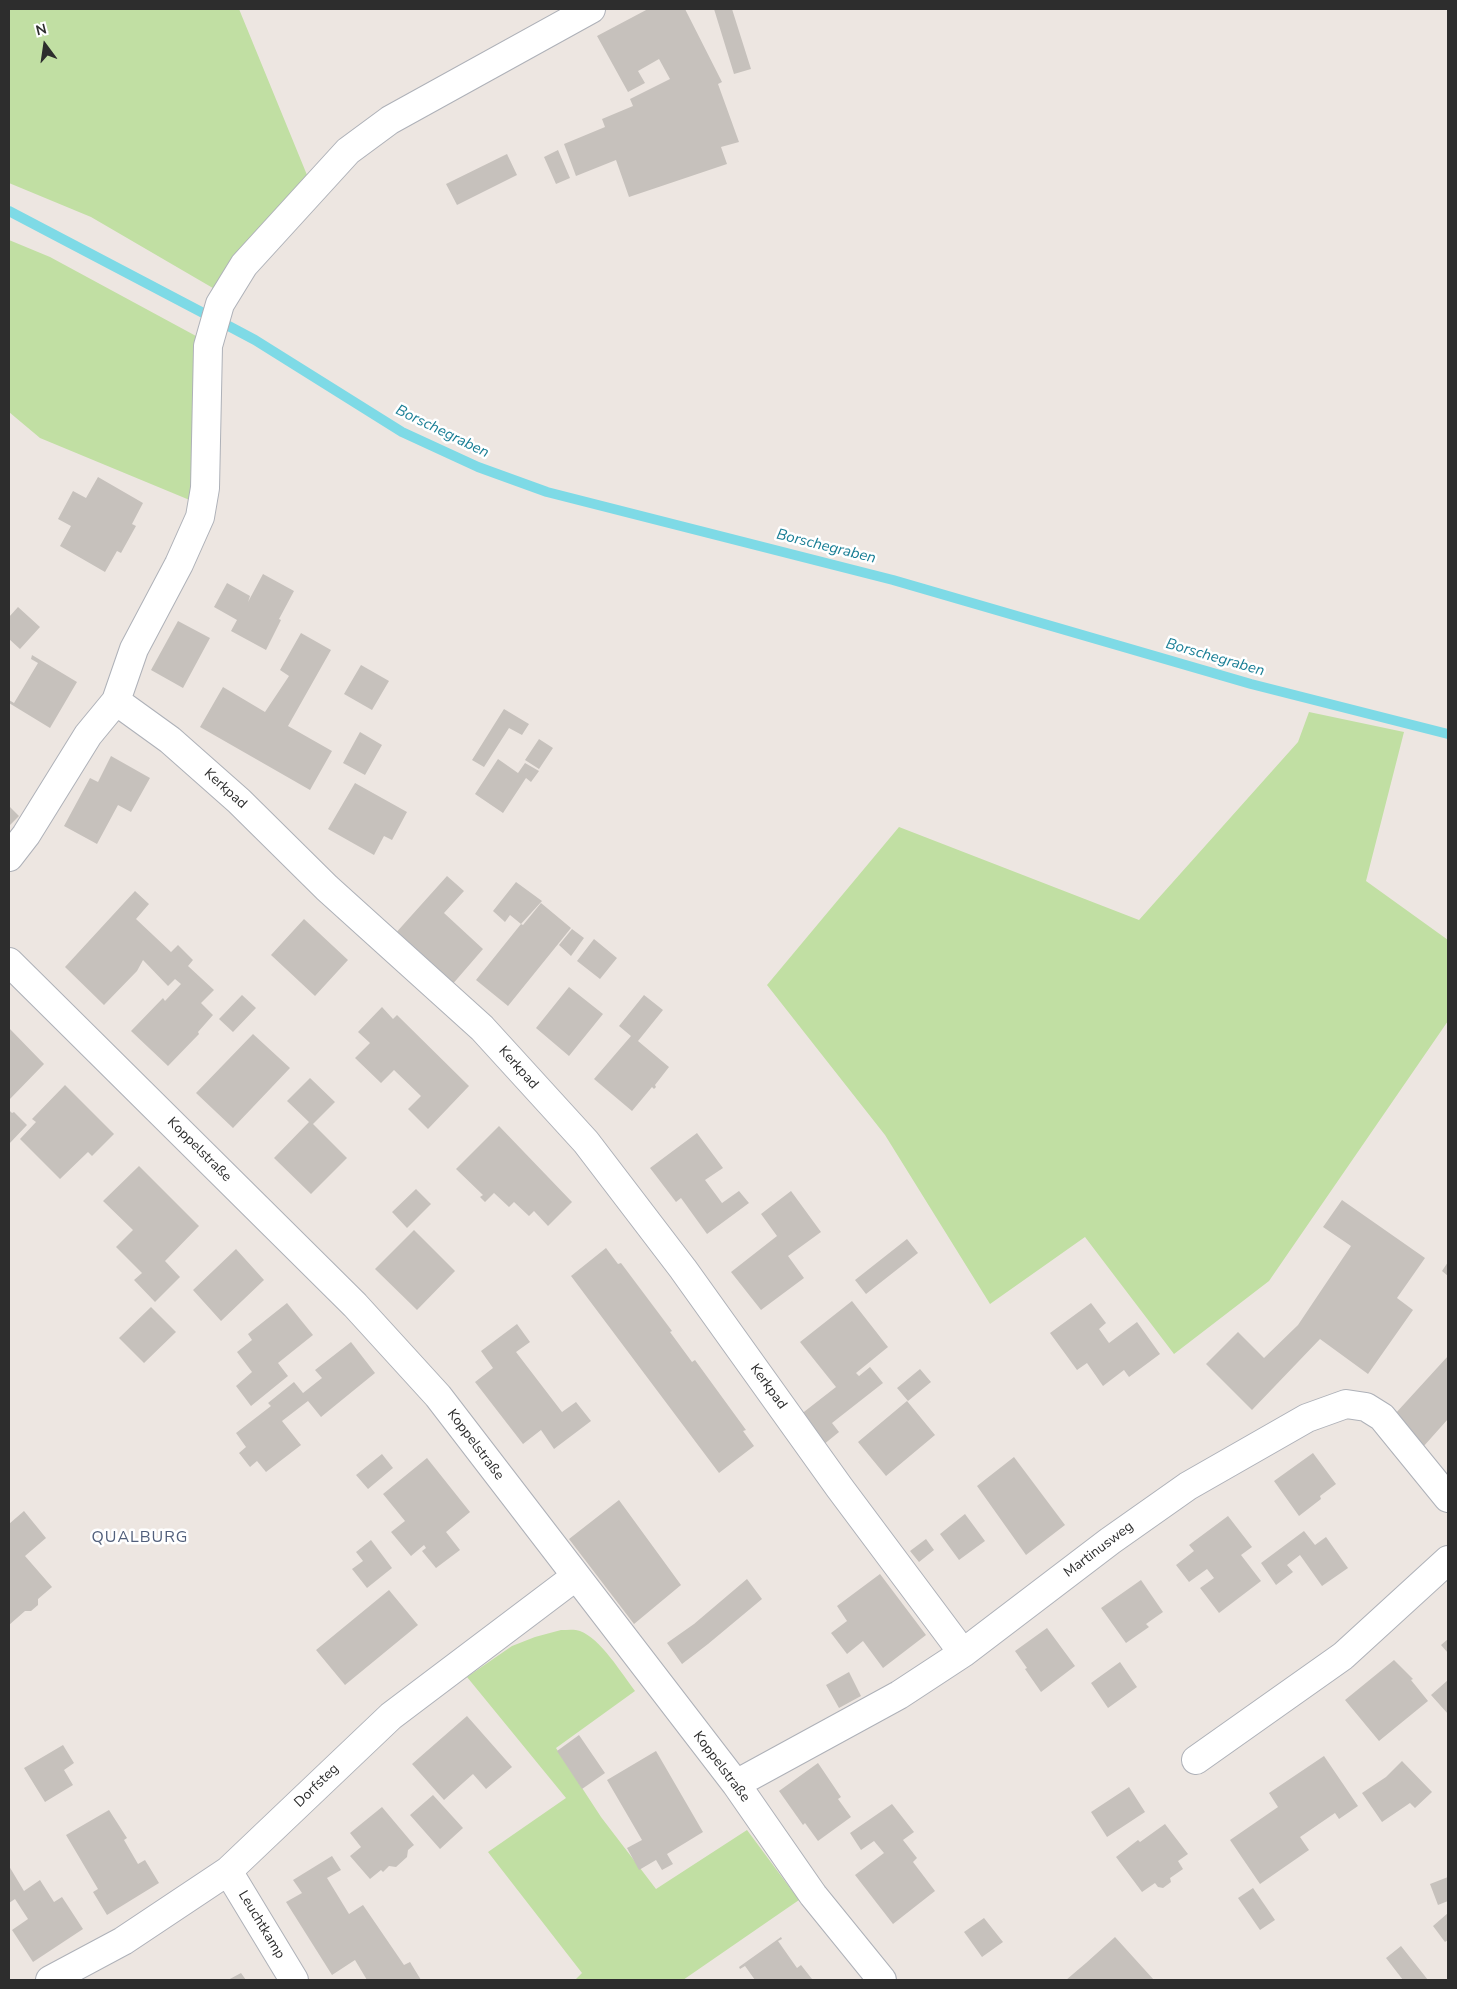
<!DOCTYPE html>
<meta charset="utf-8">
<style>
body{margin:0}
#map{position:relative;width:1457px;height:1989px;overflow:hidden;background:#ede6e1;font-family:"Nunito Sans",sans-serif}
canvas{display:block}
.frame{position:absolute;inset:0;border:10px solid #2d2d2d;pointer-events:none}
.north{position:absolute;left:20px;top:20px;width:50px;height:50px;-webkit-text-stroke:4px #fff;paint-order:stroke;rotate:346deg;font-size:14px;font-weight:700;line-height:20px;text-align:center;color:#2d2d2d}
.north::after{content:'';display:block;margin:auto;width:18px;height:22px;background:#2d2d2d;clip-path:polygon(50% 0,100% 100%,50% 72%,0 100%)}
</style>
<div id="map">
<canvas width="1457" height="1989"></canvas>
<div class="frame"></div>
<div class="north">N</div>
</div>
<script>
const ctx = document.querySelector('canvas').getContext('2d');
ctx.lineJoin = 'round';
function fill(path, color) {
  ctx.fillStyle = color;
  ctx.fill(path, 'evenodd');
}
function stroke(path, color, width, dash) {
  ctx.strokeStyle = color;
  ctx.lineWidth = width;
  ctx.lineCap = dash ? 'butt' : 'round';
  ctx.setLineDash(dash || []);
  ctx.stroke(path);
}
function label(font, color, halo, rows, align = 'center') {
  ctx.font = font + ' "Nunito Sans",sans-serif';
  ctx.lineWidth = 5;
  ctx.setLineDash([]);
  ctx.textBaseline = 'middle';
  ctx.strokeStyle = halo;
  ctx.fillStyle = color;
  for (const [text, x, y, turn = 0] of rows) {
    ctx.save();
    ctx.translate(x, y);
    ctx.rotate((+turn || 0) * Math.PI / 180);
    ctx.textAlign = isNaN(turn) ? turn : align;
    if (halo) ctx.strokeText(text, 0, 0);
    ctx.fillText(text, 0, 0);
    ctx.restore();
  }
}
fill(new Path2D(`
 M9,9H239L307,175L256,235L218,291L91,217L9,183Z
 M9,240L50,257L196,336L192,501L40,438L9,412Z
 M1309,712L1404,732L1366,881L1448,940V1021L1269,1281L1174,1354L1085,1237L990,1304L885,1135L767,985L899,827L1139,920L1298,742Z
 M561,1630C567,1630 575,1629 580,1631C601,1639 622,1674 635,1691L556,1748L601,1817L656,1889L747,1830L799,1900L683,1980H575L582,1973L488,1852L566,1798L467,1677L512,1646L535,1637Z`), '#c1dfa3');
stroke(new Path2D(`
 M9,211L207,315
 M223,323L255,340L402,432L478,467L547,492L893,580L1251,684L1448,734`), '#7edae6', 10);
fill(new Path2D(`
 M648,9H685L722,82L718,84L739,142L721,147L727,164L629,197L616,160L576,176L564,144L605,127L602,119L633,106L630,99L670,79L659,59L638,71L645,83L628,92L597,36Z
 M714,9H732L751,69L734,74Z
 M558,150L570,178L556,184L544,157Z
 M507,154L517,175L457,205L446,184Z
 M98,477L143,503L132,524L136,526L121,553L117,551L105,572L60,546L71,526L58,519L73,491L86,498Z
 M263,574L294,591L279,619L281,620L266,650L231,631L237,620L214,607L227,583L250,596L248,602Z
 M18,607L40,627L20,649L9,639V617Z
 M178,621L210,638L183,688L151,670Z
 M301,633L331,650L288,726L332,751L310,790L200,727L223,687L265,712L289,676L280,670Z
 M32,655L77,682L50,728L9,703V700L14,703L38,663L31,659Z
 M361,665L389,681L372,710L344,694Z
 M504,709L529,724L522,735L509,728L484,767L472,760Z
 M360,732L382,745L365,775L343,763Z
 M539,739L553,748L539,769L525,760Z
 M111,756L150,778L131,812L118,805L97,844L64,826L90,778L98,782Z
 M498,759L518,773L525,763L539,771L531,782L526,778L503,813L475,794Z
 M355,783L407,812L392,840L384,836L374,855L328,829Z
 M9,806L19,816L9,826Z
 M447,876L464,891L444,913L483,949L451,986L394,935Z
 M516,882L542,901L521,924L523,925L541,903L571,928L508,1006L476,980L521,924L510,915L505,922L493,911Z
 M135,891L149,904L136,919L171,952L178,945L193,960L188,966L214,990L201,1003L213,1015L198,1032L199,1034L168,1066L131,1031L163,998L165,1001L181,984L175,979L168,986L143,960L137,971L104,1005L65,967Z
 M304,919L348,960L315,996L271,955Z
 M572,929L584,938L571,956L559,945Z
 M594,939L617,958L600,979L577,961Z
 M569,987L603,1014L569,1056L536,1028Z
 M242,995L256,1008L233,1032L219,1019Z
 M644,995L663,1010L638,1041L669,1067L655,1085L656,1087L654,1089L652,1087L632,1111L594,1079L631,1036L619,1026Z
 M382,1007L393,1019L397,1015L469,1086L428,1129L408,1109L421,1096L394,1070L381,1083L355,1058L370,1043L358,1032Z
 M9,1028L44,1064L9,1100Z
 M253,1034L290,1068L233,1128L196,1093Z
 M310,1078L335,1102L313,1124L347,1158L311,1194L274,1158L309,1122L287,1101Z
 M65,1085L114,1134L92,1156L88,1152L60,1179L20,1139L36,1122L32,1119Z
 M9,1110L12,1113L14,1112L27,1125L9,1144Z
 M499,1126L572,1202L548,1226L534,1211L529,1216L514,1202L509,1207L494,1193L485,1202L480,1197L483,1195L456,1169Z
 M697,1133L723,1168L705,1180L722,1203L739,1191L749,1203L707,1234L681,1198L676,1202L650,1168Z
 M139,1166L199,1226L165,1261L180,1277L155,1302L134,1280L142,1273L116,1247L133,1230L103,1201Z
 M416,1189L431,1204L407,1228L392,1212Z
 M791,1191L821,1232L788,1256L804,1278L761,1310L731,1272L777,1236L761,1214Z
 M1342,1200L1425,1258L1397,1298L1413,1310L1368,1374L1320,1339L1252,1410L1206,1364L1238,1332L1264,1358L1298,1325L1351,1246L1323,1227Z
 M414,1230L455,1271L417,1310L375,1269Z
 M907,1239L918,1253L866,1294L855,1280Z
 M606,1248L618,1264L621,1263L672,1331L670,1332L692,1362L695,1360L746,1430L743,1431L754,1446L719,1473L571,1276Z
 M236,1249L264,1280L221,1321L193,1290Z
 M1448,1262V1276L1442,1271Z
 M852,1301L888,1347L856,1373L859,1376L870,1367L883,1383L832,1423L839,1432L823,1445L800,1415L836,1387L800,1342Z
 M287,1303L313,1335L278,1363L288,1376L251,1406L236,1386L252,1372L237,1352L252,1340L248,1334Z
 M1091,1303L1106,1323L1099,1329L1109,1343L1137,1322L1160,1354L1129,1377L1124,1370L1103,1386L1087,1363L1077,1370L1050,1333Z
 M151,1307L176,1332L144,1363L119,1338Z
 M517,1324L530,1342L516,1352L562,1412L576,1402L591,1421L554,1449L541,1430L523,1444L475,1382L493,1368L481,1351Z
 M351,1342L375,1373L321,1417L308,1401L282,1421L301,1445L266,1472L257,1461L250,1467L239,1453L246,1447L236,1433L271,1406L268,1403L294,1382L303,1393L322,1378L315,1370Z
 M1448,1356V1419L1423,1447L1395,1414Z
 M920,1369L931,1382L908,1401L897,1388Z
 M907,1401L935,1435L886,1476L858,1442Z
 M1313,1453L1336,1484L1320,1496L1321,1499L1299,1516L1274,1481Z
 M382,1454L393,1468L368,1489L356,1475Z
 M1014,1457L1065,1525L1026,1555L977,1486Z
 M427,1458L470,1512L446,1532L460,1550L436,1568L422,1551L426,1548L424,1545L411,1556L391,1532L405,1521L383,1494Z
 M619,1500L681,1585L634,1624L569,1539Z
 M24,1511L46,1538L25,1556L52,1587L38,1599V1605L31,1611H25L9,1625V1562L10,1561L9,1559V1524Z
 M965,1514L985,1541L959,1560L940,1534Z
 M1228,1516L1252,1547L1241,1555L1261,1581L1219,1613L1200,1588L1214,1578L1207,1569L1189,1582L1176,1565L1194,1551L1189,1545Z
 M1304,1531L1315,1545L1326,1537L1348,1568L1322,1586L1300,1555L1287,1565L1293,1572L1276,1585L1261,1563Z
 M926,1539L934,1550L919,1562L910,1551Z
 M371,1540L392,1568L367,1588L352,1569L363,1561L356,1552Z
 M880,1574L926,1635L883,1668L863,1641L847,1654L831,1633L847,1621L837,1606Z
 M747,1579L762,1599L708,1644L682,1664L667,1643L694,1624Z
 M1141,1580L1163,1612L1146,1624L1149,1627L1126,1643L1101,1608Z
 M389,1590L418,1625L345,1685L316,1650Z
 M1047,1628L1075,1666L1041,1692L1025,1669L1027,1668L1015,1651Z
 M1448,1639V1653L1441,1645Z
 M1394,1660L1413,1679L1411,1680L1428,1701L1379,1741L1345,1700Z
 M1120,1662L1137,1687L1108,1708L1091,1683Z
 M849,1672L861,1696L839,1708L826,1685Z
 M1448,1680V1714L1431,1695Z
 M467,1716L512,1767L486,1789L473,1774L444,1800L412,1764Z
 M579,1735L605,1773L582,1789L557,1751Z
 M63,1745L74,1763L64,1770L73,1785L45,1802L24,1768Z
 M656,1751L703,1832L667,1854L673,1864L662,1870L656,1860L639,1870L627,1848L642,1840L607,1780Z
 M1324,1756L1358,1806L1339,1819L1335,1813L1300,1837L1309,1850L1260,1884L1230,1840L1278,1807L1269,1793Z
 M1402,1761L1432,1792L1415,1808L1410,1803L1382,1822L1362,1793L1386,1777Z
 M818,1763L841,1797L838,1799L851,1817L818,1841L805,1823L803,1825L779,1791Z
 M1129,1787L1145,1812L1107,1837L1091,1812Z
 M433,1795L463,1828L440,1849L410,1815Z
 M892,1804L914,1832L903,1840L917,1858L913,1862L935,1891L893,1924L855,1875L884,1853L874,1841L861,1850L850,1833Z
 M382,1807L414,1845L408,1850L407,1857L396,1867L389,1866L383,1872L381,1870L370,1879L350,1856L361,1847L350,1833Z
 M109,1810L127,1838L124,1840L138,1864L145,1860L159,1883L107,1915L93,1892L98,1889L66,1835Z
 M1165,1824L1188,1854L1178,1861L1183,1869L1170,1878L1171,1882L1163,1888L1158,1887L1155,1883L1142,1892L1116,1857L1138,1840L1140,1842Z
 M332,1856L341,1870L327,1878L349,1914L363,1905L404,1965L410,1962L421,1980H367L355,1960L332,1975L286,1902L302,1893L293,1880Z
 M9,1866L24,1891L40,1880L54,1902L62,1897L83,1929L33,1962L12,1930L28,1919L15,1899L9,1903Z
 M1448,1877V1901L1438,1905L1430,1884Z
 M1253,1888L1275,1920L1260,1930L1238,1898Z
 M1448,1913V1940L1445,1942L1433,1926Z
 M984,1918L1003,1942L982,1957L964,1932Z
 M781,1937L782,1939L778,1941L797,1968L801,1965L812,1979L810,1980H755L745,1966L740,1969L739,1967Z
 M1115,1937L1154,1980H1066L1086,1963Z
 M1401,1946L1428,1980H1403L1386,1958Z
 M241,1973L246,1980H228Z`), '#c6c1bc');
const minor = new Path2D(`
 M116,701L134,649L179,564L200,517L205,488L208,346L220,304L244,265L348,151L390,120L591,9
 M9,857L26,835L88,735L116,701L170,740L239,801L327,888L482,1028L586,1142L683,1269L839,1487L963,1653
 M9,962L355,1305L438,1396L736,1784L813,1895L882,1980
 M1196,1760L1343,1656L1448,1560
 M736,1784L899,1695L963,1653L1110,1541L1188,1486L1307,1418L1346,1404L1366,1407L1382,1417L1448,1498
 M228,1871L294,1980
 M50,1980L123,1941L228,1871L391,1716L575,1577`);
stroke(minor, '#aeb1b8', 30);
stroke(minor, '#fff', 28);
label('14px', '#2d2d2d', '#fff', [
 ["Kerkpad",225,789,42],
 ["Kerkpad",518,1068,48],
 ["Koppelstraße",199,1150,45],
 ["Kerkpad",768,1387,54],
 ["Koppelstraße",475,1445,53],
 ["Martinusweg",1099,1550,-37],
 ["Koppelstraße",721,1767,53],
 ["Dorfsteg",317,1786,-44],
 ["Leuchtkamp",261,1925,59]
]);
label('italic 15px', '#197e95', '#fff', [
 ["Borschegraben",442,432,26],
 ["Borschegraben",826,547,14],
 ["Borschegraben",1215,658,16]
]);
ctx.letterSpacing = '1px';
label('16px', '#515f7b', '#fff', [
 ["QUALBURG",140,1538]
]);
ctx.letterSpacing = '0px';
</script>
